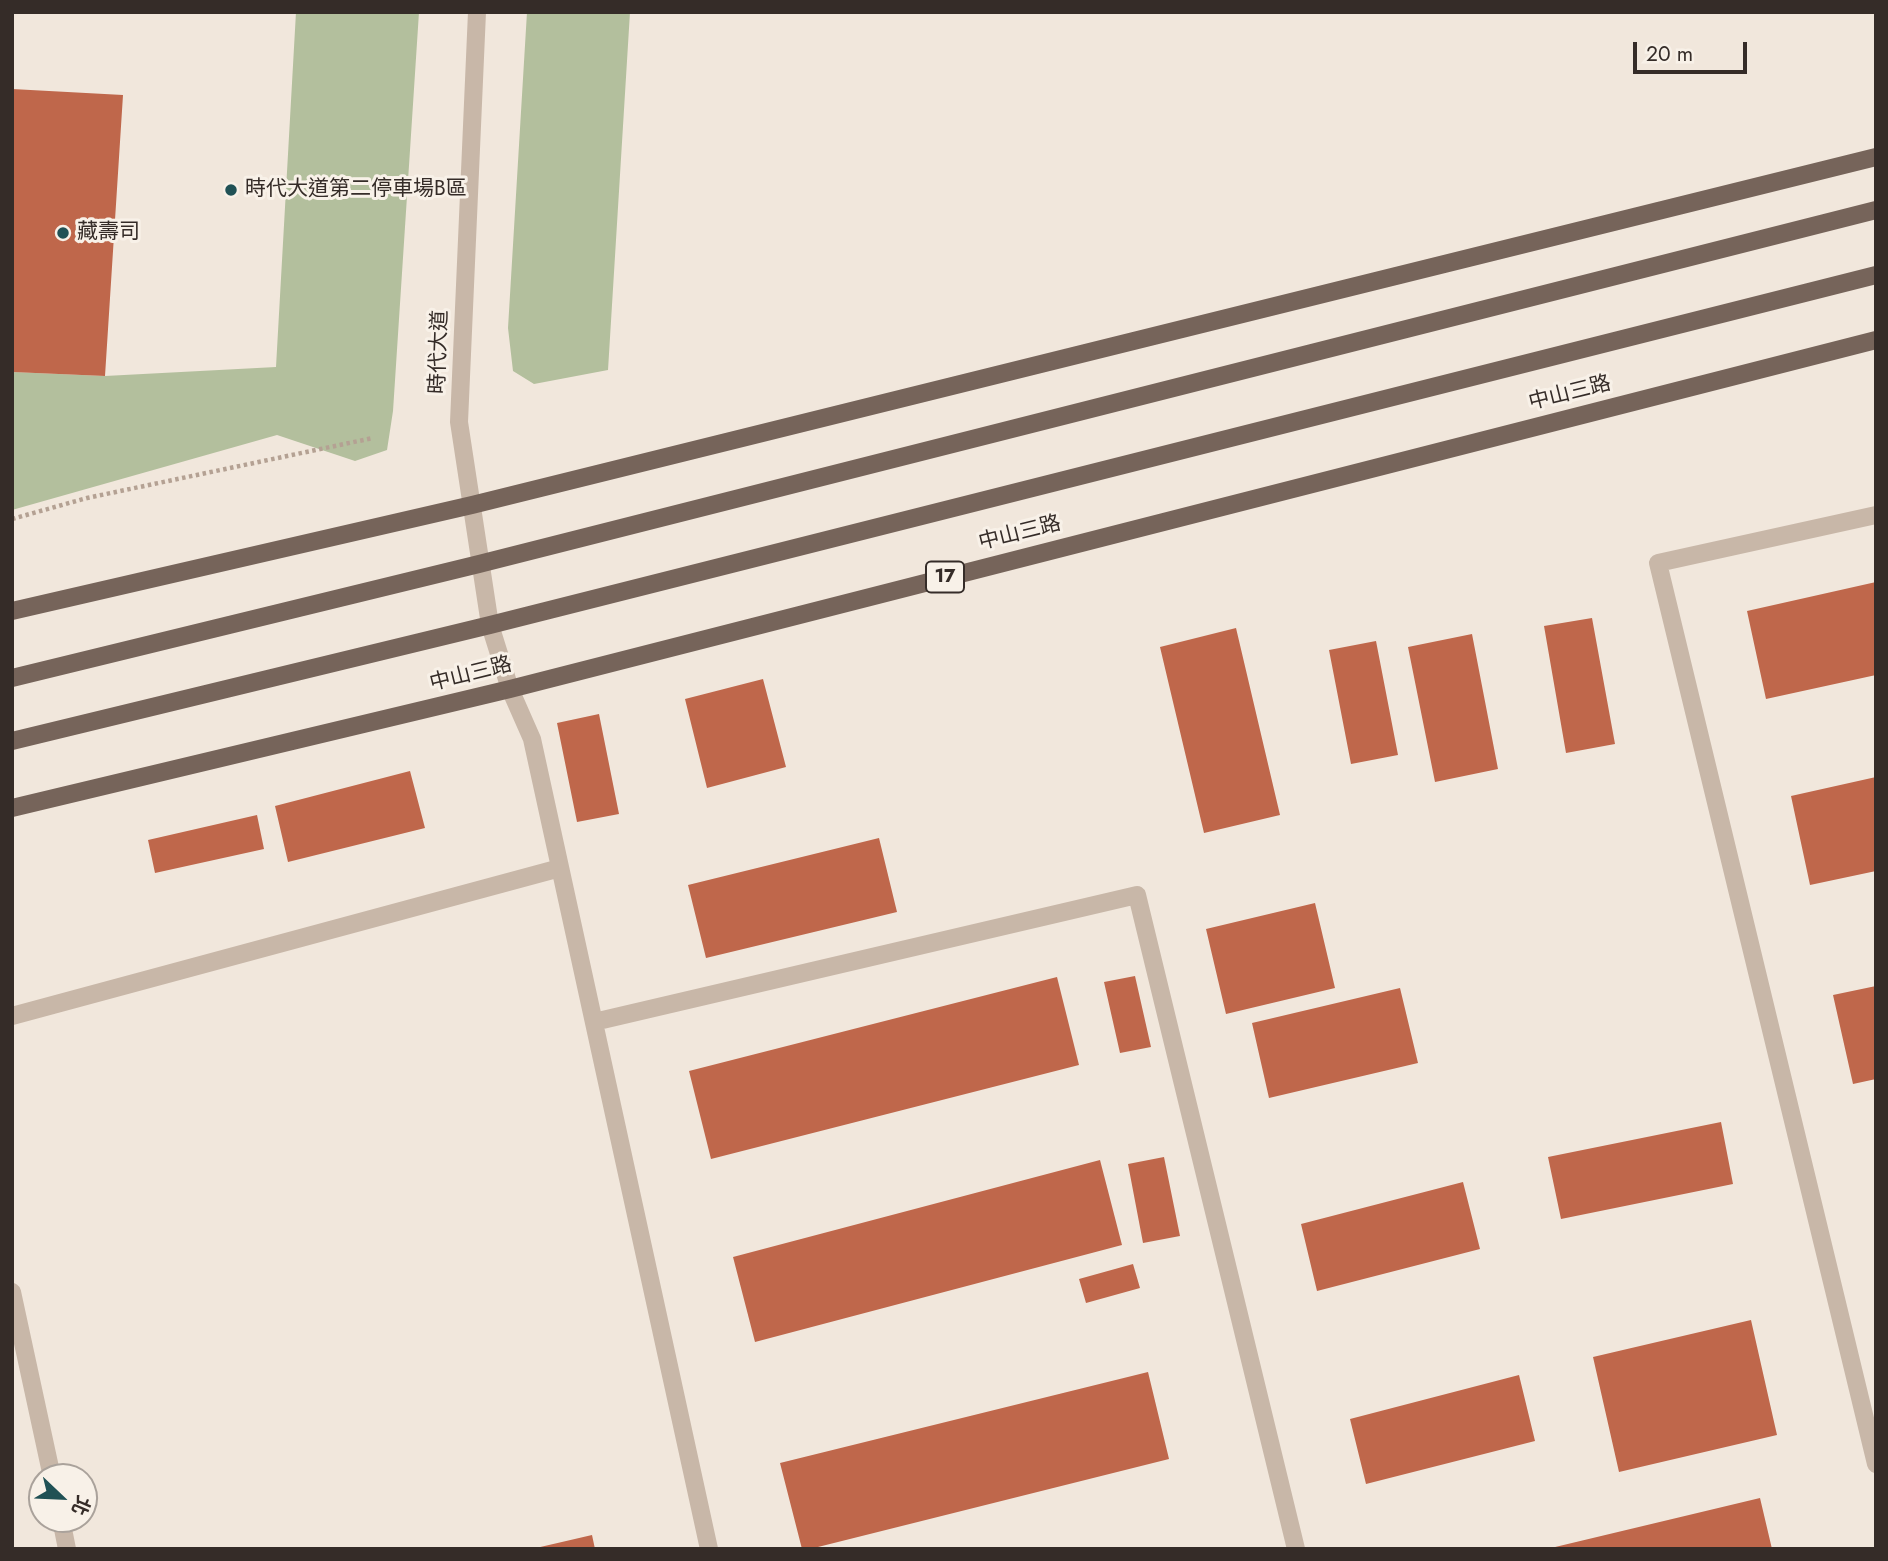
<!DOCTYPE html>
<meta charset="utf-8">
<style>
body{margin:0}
#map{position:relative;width:1888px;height:1561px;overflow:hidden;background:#f1e7dc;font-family:Jost,"Noto Sans TC",sans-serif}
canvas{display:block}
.frame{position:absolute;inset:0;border:14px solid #352c28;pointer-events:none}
.north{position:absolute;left:28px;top:1463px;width:70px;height:70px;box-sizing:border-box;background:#f8f1e8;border:2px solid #aaa29b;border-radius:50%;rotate:113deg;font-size:19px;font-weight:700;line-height:28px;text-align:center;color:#352c28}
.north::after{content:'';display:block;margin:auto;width:24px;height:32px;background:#205155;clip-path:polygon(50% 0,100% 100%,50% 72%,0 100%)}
.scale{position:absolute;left:1633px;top:42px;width:114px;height:32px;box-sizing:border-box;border:4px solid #352c28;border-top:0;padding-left:9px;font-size:21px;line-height:24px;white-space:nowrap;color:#352c28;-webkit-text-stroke:5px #f8f1e8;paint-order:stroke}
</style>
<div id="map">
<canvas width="1888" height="1561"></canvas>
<div class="frame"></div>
<div class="north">北</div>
<div class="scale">20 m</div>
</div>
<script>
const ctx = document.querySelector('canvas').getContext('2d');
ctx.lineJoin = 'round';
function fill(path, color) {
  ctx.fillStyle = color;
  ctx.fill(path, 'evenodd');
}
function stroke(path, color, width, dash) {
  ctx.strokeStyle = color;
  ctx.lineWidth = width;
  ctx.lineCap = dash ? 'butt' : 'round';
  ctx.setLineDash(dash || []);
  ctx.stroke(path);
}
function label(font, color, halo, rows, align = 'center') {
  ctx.font = font + ' Jost,"Noto Sans TC",sans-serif';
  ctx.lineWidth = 6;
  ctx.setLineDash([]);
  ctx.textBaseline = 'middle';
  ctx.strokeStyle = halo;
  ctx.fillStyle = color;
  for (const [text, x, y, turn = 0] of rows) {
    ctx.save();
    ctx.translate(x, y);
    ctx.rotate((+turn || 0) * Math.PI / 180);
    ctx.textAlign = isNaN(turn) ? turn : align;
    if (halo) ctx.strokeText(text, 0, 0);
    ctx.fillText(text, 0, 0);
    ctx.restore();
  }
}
fill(new Path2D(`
 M296,12H419L393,411L387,450L355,461L277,435L12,510V372L105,376L276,367Z
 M527,12H630L608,370L534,384L513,371L508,328Z`), '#b3bf9d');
fill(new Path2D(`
 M12,89L123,95L105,376L12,372Z
 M1876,582V675L1766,699L1747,611Z
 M1592,618L1615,744L1566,753L1544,626Z
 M1236,628L1280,815L1204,833L1160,647Z
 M1472,634L1498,769L1435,782L1408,647Z
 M1376,641L1398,755L1351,764L1329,650Z
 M763,679L786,767L707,788L685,699Z
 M599,714L619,814L577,822L557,723Z
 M410,771L425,828L288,862L275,806Z
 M1876,777V871L1810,885L1791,796Z
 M257,815L264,849L155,873L148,840Z
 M879,838L897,912L706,958L688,885Z
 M1315,903L1335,988L1226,1014L1206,929Z
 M1135,976L1151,1047L1120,1053L1104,982Z
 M1057,977L1079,1065L711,1159L689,1071Z
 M1876,986V1079L1853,1084L1833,995Z
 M1400,988L1418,1063L1269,1098L1252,1023Z
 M1721,1122L1733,1184L1561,1219L1548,1157Z
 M1164,1157L1180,1236L1143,1243L1128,1164Z
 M1100,1160L1122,1245L755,1342L733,1257Z
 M1463,1182L1480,1249L1317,1291L1301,1224Z
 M1133,1264L1140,1288L1086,1303L1079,1279Z
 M1751,1320L1777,1435L1619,1472L1593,1357Z
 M1148,1372L1169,1459L810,1549H802L780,1463Z
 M1519,1375L1535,1441L1366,1484L1350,1419Z
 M1760,1498L1772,1549H1552L1551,1548Z
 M592,1535L595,1549H537L536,1548Z`), '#bf674b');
stroke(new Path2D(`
 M12,519L87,498L373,438`), '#b4a193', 4.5, [3.5, 3.5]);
stroke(new Path2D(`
 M477,12L459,422L490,625L510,689L532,739L709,1549
 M1876,515L1658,563L1876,1464
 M12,1016L560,868
 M594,1022L1137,895L1296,1549
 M12,1292L52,1477
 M61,1519L67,1549`), '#c8b7a8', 18);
stroke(new Path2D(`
 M12,611L472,505L1876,157
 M12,678L479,564L1876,210
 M12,741L490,625L1876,275
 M12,808L510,689L1876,340`), '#76645a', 18);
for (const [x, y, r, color] of [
 [231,190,7,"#205155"],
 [63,233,7,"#205155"]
]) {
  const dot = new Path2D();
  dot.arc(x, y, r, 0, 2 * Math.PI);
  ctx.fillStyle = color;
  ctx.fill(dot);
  stroke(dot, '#f8f1e8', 2.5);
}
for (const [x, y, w] of [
 [945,577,38]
]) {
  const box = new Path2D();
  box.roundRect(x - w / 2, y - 15.5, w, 31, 5);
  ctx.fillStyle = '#f8f1e8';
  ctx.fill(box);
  stroke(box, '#352c28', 2);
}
label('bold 19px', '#352c28', null, [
 ["17",945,577]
]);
label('21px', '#352c28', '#f8f1e8', [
 ["時代大道第二停車場B區",245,190],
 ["藏壽司",77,233]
], 'left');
label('21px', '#352c28', '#f8f1e8', [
 ["時代大道",440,352,-88],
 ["中山三路",1570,394,-14],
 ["中山三路",1020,534,-14],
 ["中山三路",471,675,-14]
]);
</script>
